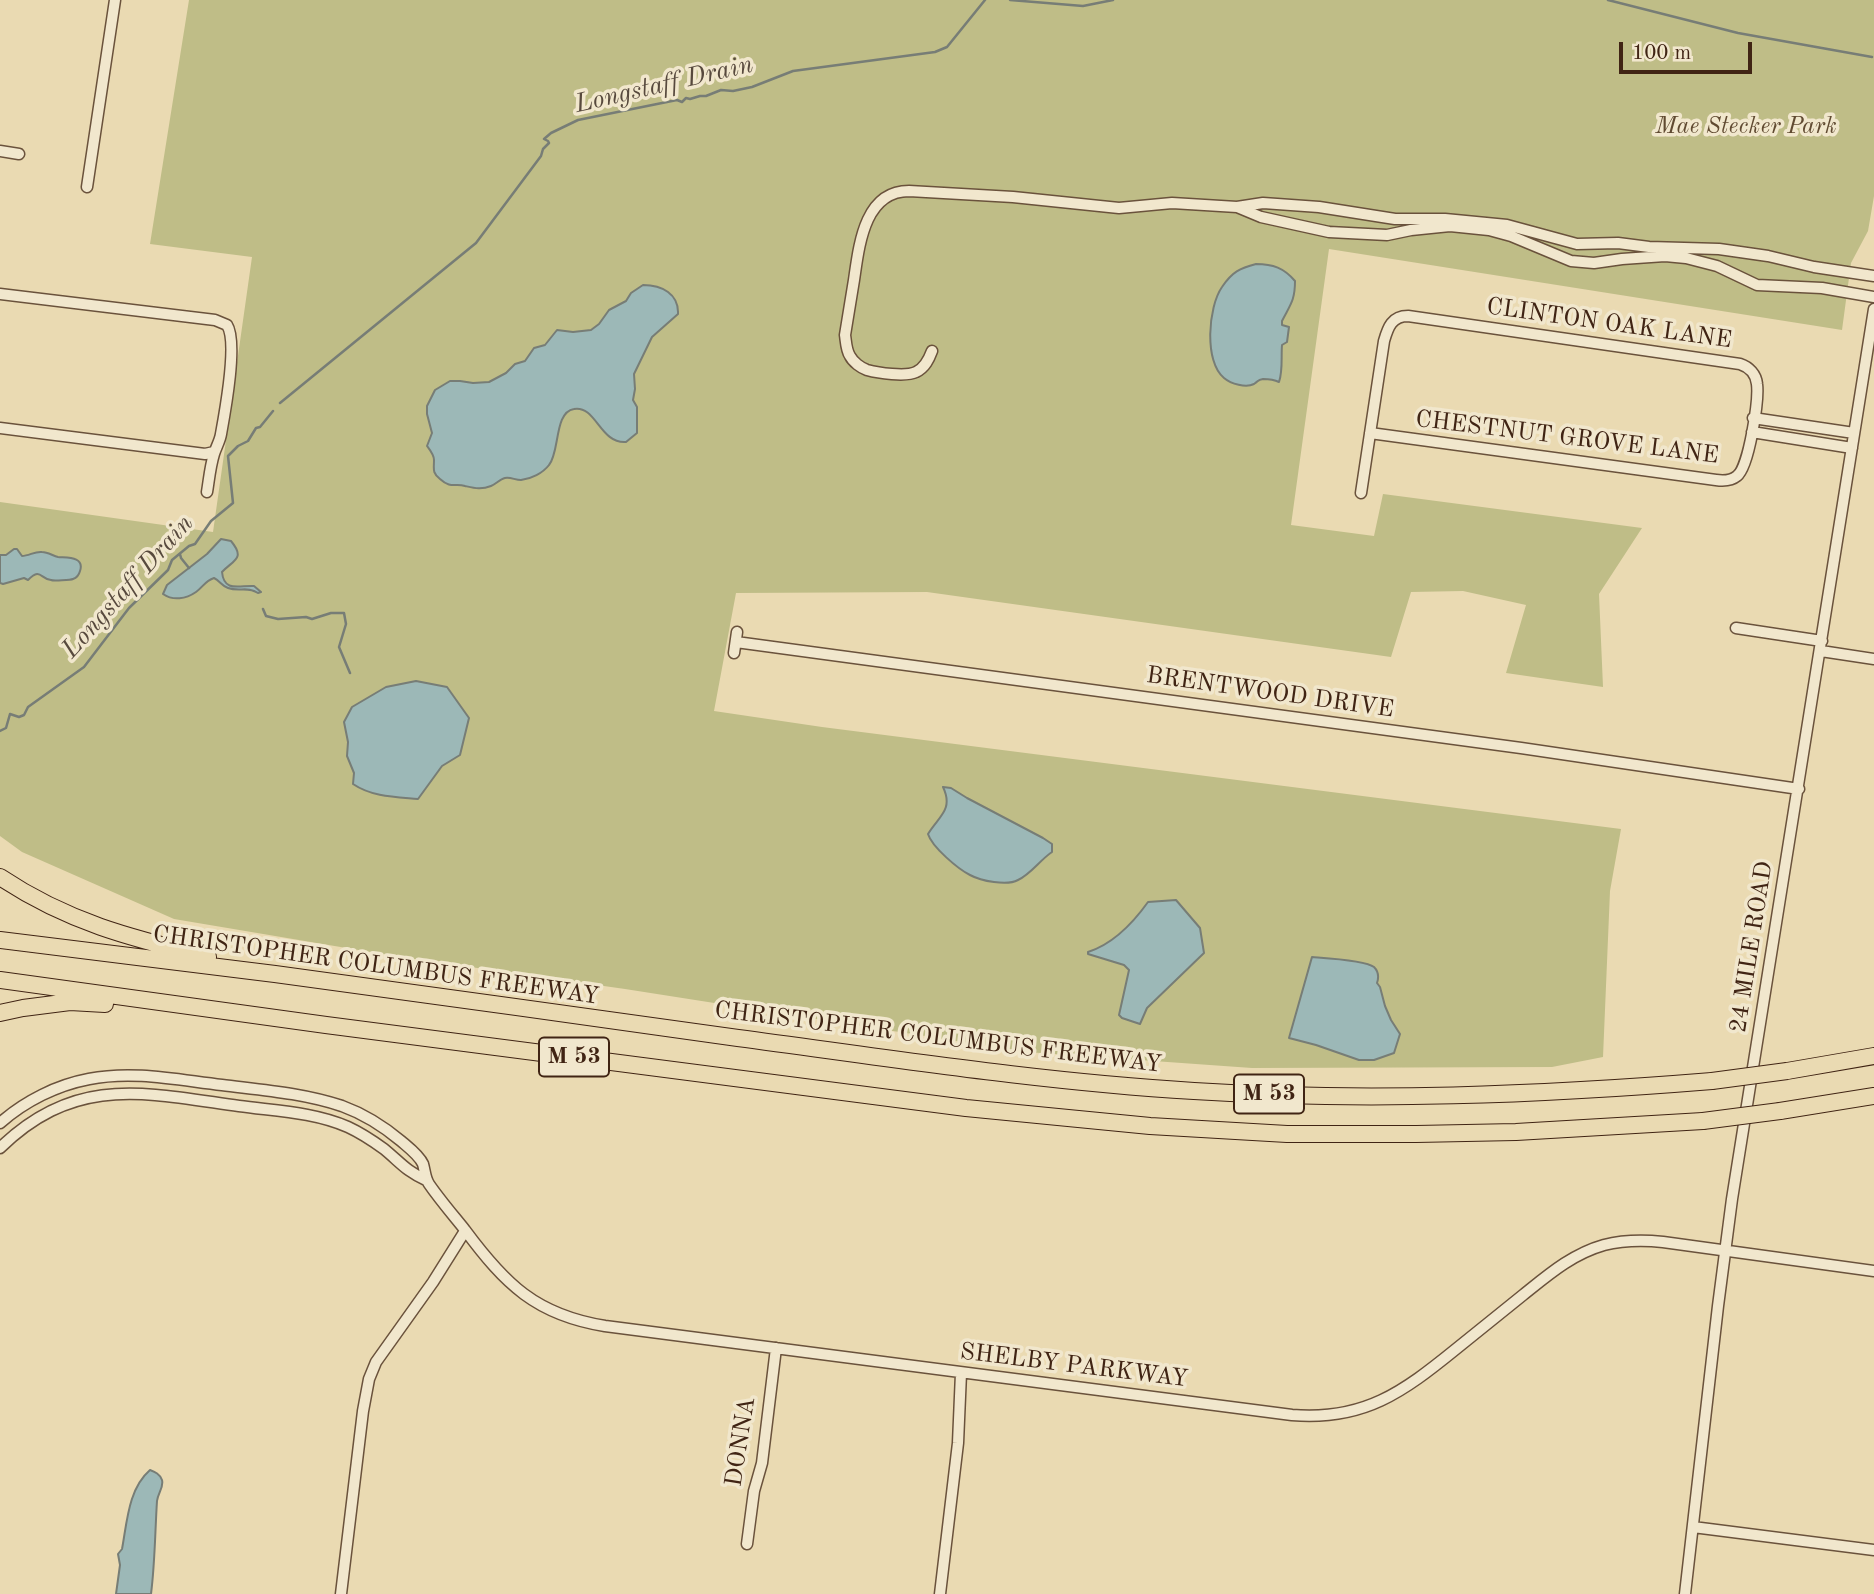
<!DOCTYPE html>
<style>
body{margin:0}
#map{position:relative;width:1874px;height:1594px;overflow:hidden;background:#eadab2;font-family:"Old Standard TT",serif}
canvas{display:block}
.scale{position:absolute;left:1619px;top:42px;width:133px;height:32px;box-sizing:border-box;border:4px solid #402414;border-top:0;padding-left:9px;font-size:21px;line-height:24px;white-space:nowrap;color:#402414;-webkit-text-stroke:5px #f1e7cd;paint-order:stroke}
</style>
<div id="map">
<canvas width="1874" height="1594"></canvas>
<div class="scale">100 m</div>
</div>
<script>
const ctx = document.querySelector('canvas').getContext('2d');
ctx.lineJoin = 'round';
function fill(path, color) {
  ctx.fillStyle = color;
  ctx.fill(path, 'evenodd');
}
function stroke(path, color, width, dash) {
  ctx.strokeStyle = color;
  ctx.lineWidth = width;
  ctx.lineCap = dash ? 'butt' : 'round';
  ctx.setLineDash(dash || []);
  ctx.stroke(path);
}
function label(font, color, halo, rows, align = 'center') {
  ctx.font = font + ' "Old Standard TT",serif';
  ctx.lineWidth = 7;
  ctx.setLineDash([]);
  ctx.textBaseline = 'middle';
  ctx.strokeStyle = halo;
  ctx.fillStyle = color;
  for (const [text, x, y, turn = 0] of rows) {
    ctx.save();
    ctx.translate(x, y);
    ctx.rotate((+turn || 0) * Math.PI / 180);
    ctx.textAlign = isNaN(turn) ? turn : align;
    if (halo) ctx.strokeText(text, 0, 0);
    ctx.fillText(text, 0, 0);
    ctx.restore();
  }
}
fill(new Path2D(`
 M189,0H1874V196L1868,231L1851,263L1842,330L1329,249L1291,525L1374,536L1383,494L1642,528L1599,594L1603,687L1506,673L1526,605L1463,591L1411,592L1391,657L927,592L736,593L714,711L822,727L1621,829L1610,891L1603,1057L1552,1067L1252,1068L1027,1052L625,989L400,957L174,919L22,852L0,836V502L213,532L252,257L150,244Z`), '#bfbd87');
const water = new Path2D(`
 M1256,264C1273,264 1284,268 1295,281C1295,301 1290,305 1282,321V325L1289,327L1287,342L1282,345C1281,357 1283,371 1279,382C1275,380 1269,379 1263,379C1257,380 1259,381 1254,384C1246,388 1231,384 1224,378C1204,362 1208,307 1222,287C1232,272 1240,268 1256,264Z
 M643,285C662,285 679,294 678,314L652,337L634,374L635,389L633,400L637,407V433L626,442C600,444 596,405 574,409C554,412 560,452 549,465C543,473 531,479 521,480C515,480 511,477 505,478C500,479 496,484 491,486C481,490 474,488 465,486C455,483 451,489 440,479C432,473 434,469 434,460C434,455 430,450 427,446L432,433L427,414V406L435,390L450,381H460L473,383L489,382L506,373L515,364L525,361L534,348L545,345L557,330L573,332L591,330L599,324L609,310L626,301L631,293Z
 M221,539L231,541C246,559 233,560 222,572C224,593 240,585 254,586L261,592L258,593C248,586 239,592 228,588C222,586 220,581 214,578C205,581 203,587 196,592C186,599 173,601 163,594L167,585L207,554Z
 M14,549H17L22,556C29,556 35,551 42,552C48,552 53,556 58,557C66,558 85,556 80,571C79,575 76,578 73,579C71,580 53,581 51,580C40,579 41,567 28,580L24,578L3,584L0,583V555H6Z
 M416,681L447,687L469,718L460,755L442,766L418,799C396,797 372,797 353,784L354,773L347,756L348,742L344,722L352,707L386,687Z
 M943,787L951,788L967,798L1043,838L1052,844V852C1040,860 1031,874 1018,880C1007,886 981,881 970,875C958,869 932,847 928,834C938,817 954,810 943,787Z
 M1176,900L1200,928L1204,953L1147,1008L1140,1024L1122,1018L1119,1015L1129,970L1124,965L1088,954V952C1113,944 1133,923 1148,902Z
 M1312,957C1324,958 1365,960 1374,967C1378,971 1379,977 1377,983L1380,987L1385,1006L1391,1020L1400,1034L1394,1053L1374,1060H1359L1316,1045L1289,1038Z
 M150,1470C155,1472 160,1474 162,1480C164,1487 158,1493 157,1501C155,1532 155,1563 151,1594H116L120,1565L118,1554L122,1549C127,1523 128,1489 150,1470Z`);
fill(water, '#9cb8b7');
stroke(water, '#777d76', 2);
stroke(new Path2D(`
 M1010,0L1083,6L1113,0
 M1608,0L1738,33L1872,57
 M280,403L476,243L541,156L543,149L549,143L548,141L544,139L551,133L578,120L667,102L677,100L682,102L686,98L690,99L700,96H706L721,90L733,91L752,87L793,71L935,52L947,47L985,0
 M180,554L181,558L189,568
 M263,609L266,616L278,619L306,617L312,619L331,613H344L346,624L339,647L350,673
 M0,731L6,728L10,714L19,717L24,715L28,707L84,667L129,608L168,570L172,560L189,546L195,544L211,521L233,503L228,456L238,446L248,441L256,428L260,427L273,411`), '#777d76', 2.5);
const minor = new Path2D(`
 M0,151L19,154
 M87,187L115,0
 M1237,207L1261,217L1329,232L1387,235L1411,230L1450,226L1489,230L1511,236L1571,261L1594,263L1622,259L1665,256L1686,258L1717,266L1757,285L1822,288L1874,297
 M0,294L215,320L227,325C238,342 225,412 221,434C220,441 216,447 214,454C210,467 209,480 207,492
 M932,351C929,359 925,368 916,372C906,377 878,373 867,370C861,368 853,362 850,356C846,350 846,341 845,335C848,316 851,298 854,280C859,246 864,191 909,191L1013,197L1119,208L1172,203L1237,207L1263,203L1319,207L1395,219H1445L1507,225L1577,244L1618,243L1649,247L1719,249L1768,256L1814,267L1874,276
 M1753,418L1854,433
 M0,428L205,454L214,452
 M1752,432L1852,448
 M1361,493L1384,341C1388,327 1392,316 1408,316L1740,364C1749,367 1756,374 1757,384C1759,400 1749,467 1737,476C1731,481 1723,481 1716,480L1370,433
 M1736,628L1822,641
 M736,642L1521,748L1799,789
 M1821,651L1874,659
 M734,653L737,632
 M0,1123C25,1101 57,1085 89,1079C133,1070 178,1080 222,1085C262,1090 303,1093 342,1106C364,1114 383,1126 401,1141C408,1147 419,1155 423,1164C425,1171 425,1178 429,1184C440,1200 453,1215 465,1230C505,1284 536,1315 605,1326L1292,1415C1364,1421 1403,1392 1456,1349C1478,1331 1501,1313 1523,1295C1548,1275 1572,1254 1604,1245C1624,1240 1643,1240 1663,1242L1874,1271
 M0,1148C76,1074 145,1093 239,1106C275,1111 314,1112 348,1127C361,1133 373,1141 384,1149C401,1163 406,1171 426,1180
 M1693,1527L1874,1550
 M747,1544L754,1491L762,1463L776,1348
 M341,1594L363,1411L369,1379L376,1362L433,1282L465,1231
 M940,1594L958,1443L961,1373
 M1685,1594L1718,1306L1732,1199L1874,309`);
const highway = new Path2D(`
 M0,877C67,922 131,938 208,957
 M0,940C92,952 183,962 275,974C429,994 584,1017 738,1038C889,1058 1041,1082 1194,1091C1367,1102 1540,1095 1712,1081
 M0,980L326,1025L966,1108L1150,1126L1287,1134H1416L1516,1132L1703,1121
 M0,1013L23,1008L70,1002L105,1004
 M1787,1071L1874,1056
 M1780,1111L1874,1096`);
stroke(minor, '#6a523c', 13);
stroke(highway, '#402414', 18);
stroke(minor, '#f1e7cd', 10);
stroke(highway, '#eadab2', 16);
const highwayBridge = new Path2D(`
 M1712,1081L1787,1071
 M1703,1121L1780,1111`);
stroke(highwayBridge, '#402414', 18, []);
stroke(highwayBridge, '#eadab2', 16);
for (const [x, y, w] of [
 [574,1057,70],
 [1269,1094,70]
]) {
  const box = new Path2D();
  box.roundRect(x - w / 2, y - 19.5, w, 39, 5);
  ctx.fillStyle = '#f1e7cd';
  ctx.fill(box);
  stroke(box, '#402414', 2);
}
label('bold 23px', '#402414', null, [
 ["M 53",574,1057],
 ["M 53",1269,1094]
]);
label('italic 24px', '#604a31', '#f1e7cd', [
 ["Mae Stecker Park",1746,127]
]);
label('24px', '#402414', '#f1e7cd', [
 ["CLINTON OAK LANE",1609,324,8],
 ["CHESTNUT GROVE LANE",1567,438,7],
 ["BRENTWOOD DRIVE",1270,693,8],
 ["24 MILE ROAD",1752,947,-81],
 ["CHRISTOPHER COLUMBUS FREEWAY",376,966,8],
 ["CHRISTOPHER COLUMBUS FREEWAY",938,1038,7],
 ["SHELBY PARKWAY",1074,1366,7],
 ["DONNA",741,1442,-81]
]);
label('italic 26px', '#57493d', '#f1e7cd', [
 ["Longstaff Drain",664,85,-13],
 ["Longstaff Drain",128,587,-48]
]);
</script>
